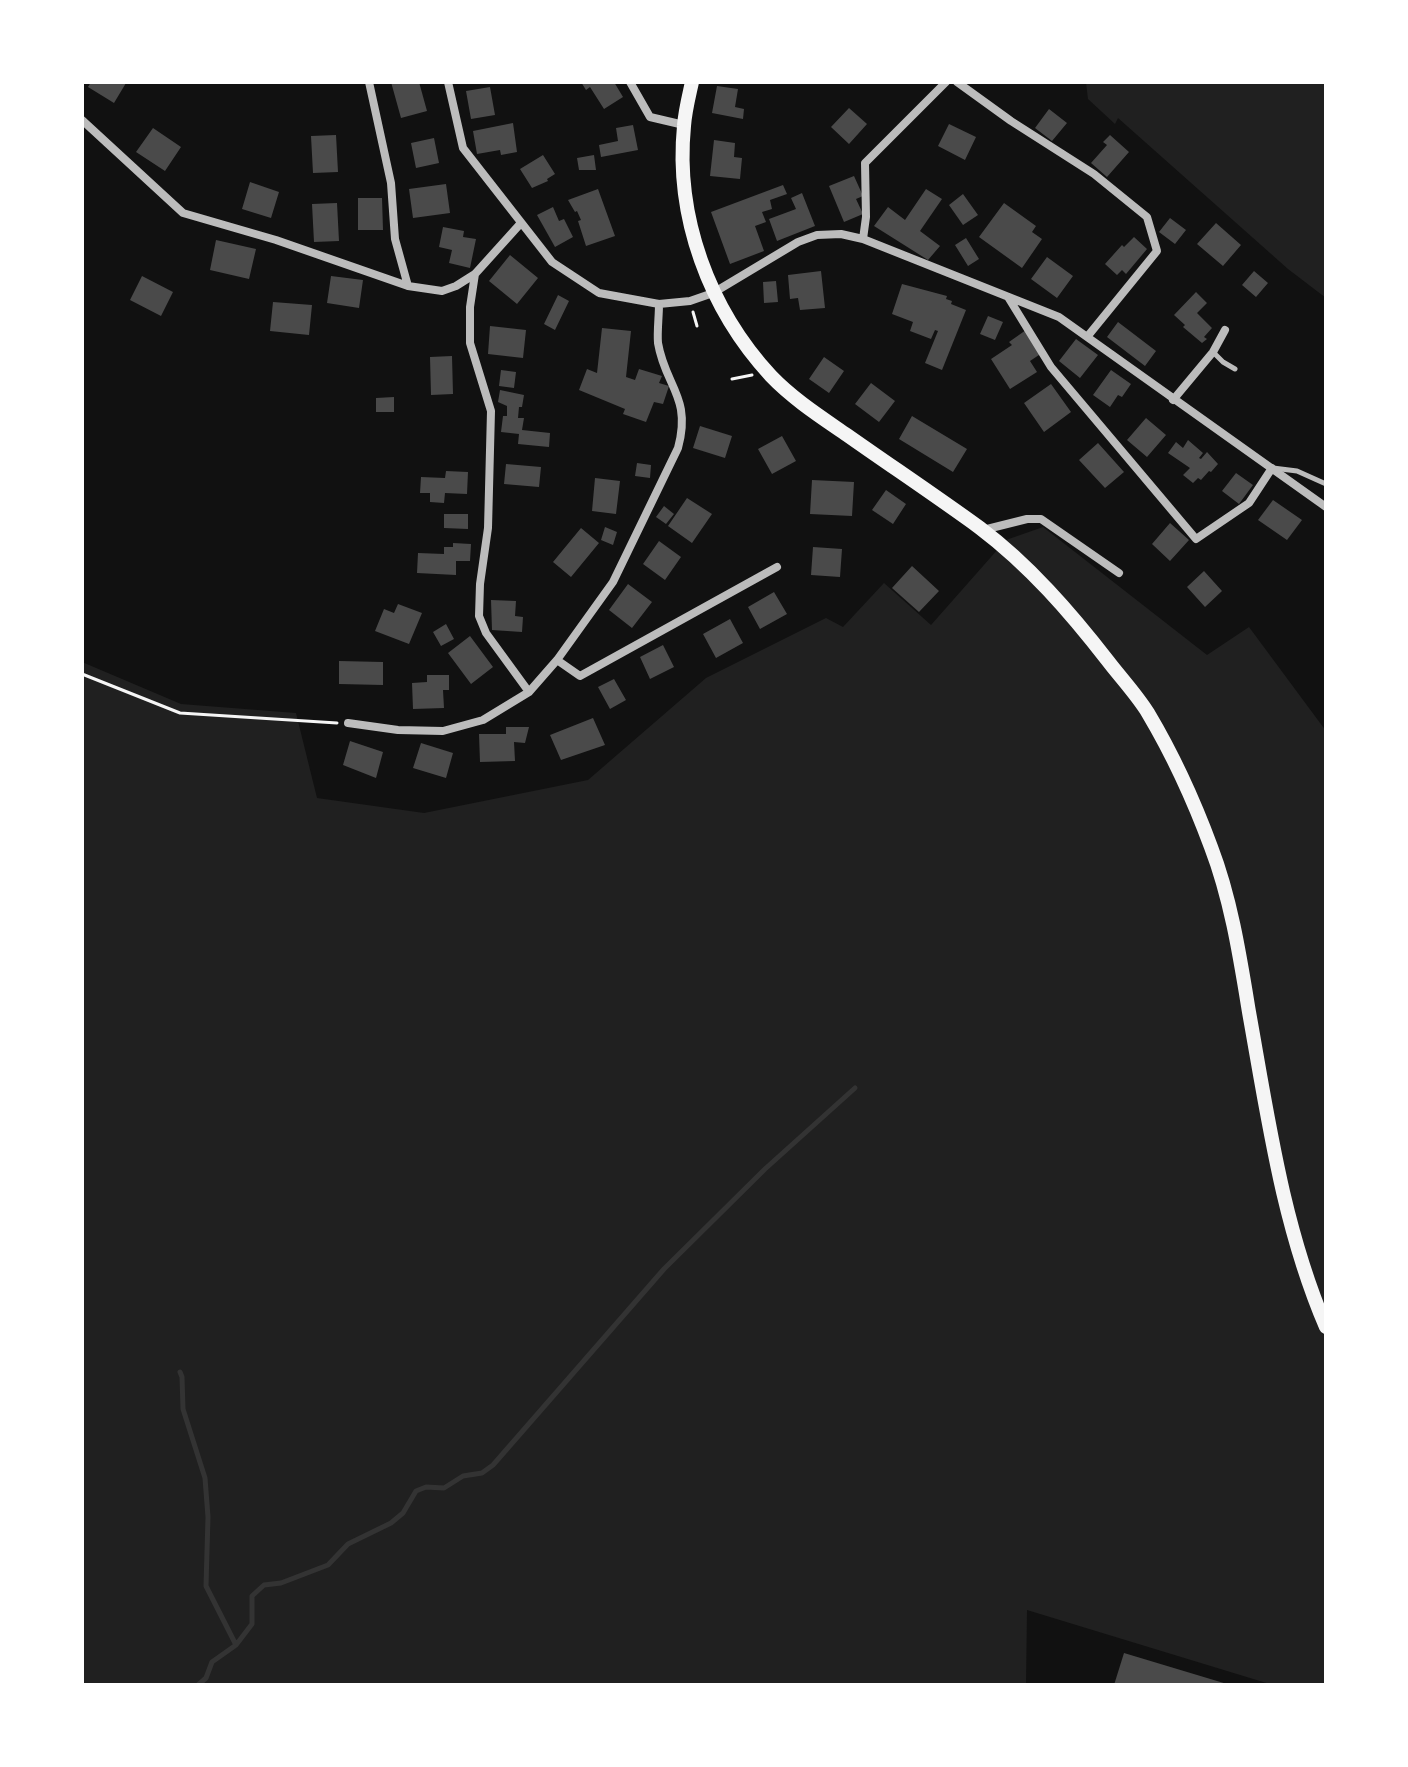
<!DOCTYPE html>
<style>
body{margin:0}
#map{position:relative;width:1408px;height:1767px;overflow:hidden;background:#111;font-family:"Noto Serif",serif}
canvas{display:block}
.frame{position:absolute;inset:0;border:84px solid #fff;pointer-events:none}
</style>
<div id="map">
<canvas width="1408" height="1767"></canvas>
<div class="frame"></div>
</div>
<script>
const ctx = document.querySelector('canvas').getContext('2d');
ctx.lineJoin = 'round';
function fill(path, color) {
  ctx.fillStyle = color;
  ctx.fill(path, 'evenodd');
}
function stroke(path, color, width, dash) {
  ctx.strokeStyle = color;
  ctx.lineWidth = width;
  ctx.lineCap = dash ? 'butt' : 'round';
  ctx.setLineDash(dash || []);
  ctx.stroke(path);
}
fill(new Path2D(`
 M1086,82H1326V298L1288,269L1118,118L1115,124L1088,99Z
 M1043,527L1207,655L1249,627L1326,731V1685H1273L1027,1610L1026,1685H82V662L181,704L296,713L317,798L424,813L588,780L706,678L826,618L843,627L884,583L931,625L1006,540Z`), '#202020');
stroke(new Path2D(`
 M180,1372L182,1377L183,1409L205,1478L208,1517L206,1586L236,1645
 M198,1685L206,1678L212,1662L236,1645L252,1624V1596L264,1585L281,1583L328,1565L348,1544L391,1523L403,1513L416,1491L426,1487L444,1488L463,1476L482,1473L493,1465L664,1269L765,1169L855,1088`), '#333', 5);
fill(new Path2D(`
 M91,82H124L126,83L114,103L88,87Z
 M391,82H419L427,111L401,118Z
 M581,82H614L623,97L604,109L590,87L586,90Z
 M717,86L738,89L735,107L744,109L743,119L712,113Z
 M490,87L495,115L471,119L466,91Z
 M849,108L867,124L849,144L831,127Z
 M1049,109L1067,123L1052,141L1035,128Z
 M513,123L517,152L501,155L500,150L477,154L473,131Z
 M949,124L976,137L965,160L938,146Z
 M633,125L638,150L601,157L599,145L618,141L616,128Z
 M153,128L181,147L165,171L136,152Z
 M336,135L338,172L313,173L311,136Z
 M1110,135L1129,152L1107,177L1091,163L1107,145L1103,142Z
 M434,138L439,163L416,168L411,143Z
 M714,140L735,143L734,157L742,158L740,179L710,176Z
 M543,155L555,174L547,179L548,181L532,188L520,169Z
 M594,155L596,170H579L577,158Z
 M854,176L863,196L856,199L863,214L844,222L829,186Z
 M250,182L279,192L271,218L242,209Z
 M446,184L450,213L413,218L409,189Z
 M783,185L787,194L770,200L772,209L762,212L766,222L755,226L764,251L730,264L711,212Z
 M598,189L615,236L586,246L578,221L581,220L577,211L575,212L568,200Z
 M926,189L942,199L920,231L940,246L928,260L874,226L888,207L905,220Z
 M802,193L815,226L777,241L769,219L796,209L791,198Z
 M963,194L978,215L963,225L949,205Z
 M358,198H382L383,230H358Z
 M337,203L339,241L314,242L312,204Z
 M1004,203L1036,226L1032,232L1042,239L1022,268L979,237Z
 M553,207L559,221L564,219L573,237L555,247L537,215Z
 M1170,218L1186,230L1175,244L1159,232Z
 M1216,223L1241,245L1223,266L1197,244Z
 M443,227L464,231L463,237L476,239L470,268L449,263L452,250L439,247Z
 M1134,237L1147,249L1126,274L1122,270L1117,275L1105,264L1122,245L1124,247Z
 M966,238L979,259L968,266L955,245Z
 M216,240L256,249L249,279L210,270Z
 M510,255L538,278L517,304L489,281Z
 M1047,257L1073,276L1057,298L1031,279Z
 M821,271L825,308L800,310L798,298L790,299L788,275Z
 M1254,271L1268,283L1256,297L1242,285Z
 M142,276L173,292L161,316L130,300Z
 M331,276L363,280L359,308L327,303Z
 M776,281L778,302L764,303L763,282Z
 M902,284L947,296L946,299L952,301L951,304L966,310L942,370L925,363L938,331L935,330L931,339L910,331L913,322L892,314Z
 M1196,292L1207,303L1197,313L1212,328L1204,337L1207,339L1202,343L1183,327L1185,325L1174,315Z
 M558,295L569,301L555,330L544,324Z
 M273,302L312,305L309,335L270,331Z
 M988,316L1003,322L995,340L980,334Z
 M1118,322L1156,351L1145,366L1107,337Z
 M490,326L526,330L523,358L488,354Z
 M602,328L631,331L626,377L635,380L639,369L662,376L659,383L669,386L663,404L654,402L646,422L623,414L625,409L579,390L587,369L597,373Z
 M1026,330L1042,353L1030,361L1037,372L1010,389L991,359L1012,345L1009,342Z
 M1076,339L1098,355L1080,378L1059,361Z
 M452,356L453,394L431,395L430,357Z
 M824,357L844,371L829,393L809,379Z
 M501,370L516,372L514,388L499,386Z
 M1111,370L1131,384L1122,397L1118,395L1110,407L1093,395Z
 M871,383L895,401L879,422L855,404Z
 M1051,384L1071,412L1044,432L1024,403Z
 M500,390L524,395L522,407H519L518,418H524L522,430L550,433L549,447L518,444L519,434L501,432L503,416H507V406L498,402Z
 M394,397V412H376V398Z
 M912,416L967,449L953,472L899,439Z
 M1146,418L1166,435L1147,457L1127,440Z
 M700,426L732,436L725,458L693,448Z
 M782,436L796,461L772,474L758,449Z
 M1188,440L1203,453L1199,458L1201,459L1207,452L1218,464L1211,472L1209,471L1201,480L1198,478L1193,483L1183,475L1190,468L1168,453L1176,442L1183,448Z
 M1098,443L1124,472L1105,488L1079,460Z
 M637,463L651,465L650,478L635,476Z
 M506,464L541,467L539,487L504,484Z
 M446,471L468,472L467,494L445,493L444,503L430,502V493H420L421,477L445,478Z
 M1236,473L1253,485L1239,504L1222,491Z
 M595,478L620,481L616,514L592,511Z
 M812,480L854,482L852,516L810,514Z
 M886,490L906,504L893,524L872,510Z
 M687,498L712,514L692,543L668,526Z
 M1273,500L1302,520L1287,540L1258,520Z
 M664,506L674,514L666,524L656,517Z
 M444,514H468V529L444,528Z
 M1170,523L1189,540L1170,561L1152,544Z
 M605,527L617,532L613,545L601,540Z
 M581,528L599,543L571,577L553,562Z
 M659,541L681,557L665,580L643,564Z
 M453,543L471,544L470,561H456V575L417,573L418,553L444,554V547H453Z
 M813,547L842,549L840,577L811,575Z
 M912,566L939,591L919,612L892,588Z
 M1204,571L1222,591L1205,607L1187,587Z
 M628,584L652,602L632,628L609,610Z
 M774,592L787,614L760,629L748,607Z
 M491,600L516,601L515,616L523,617L522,632L492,630Z
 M398,604L422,613L409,644L375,631L384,609L394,613Z
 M730,619L743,643L716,658L703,634Z
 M446,624L454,639L441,646L433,632Z
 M470,636L493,667L471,684L448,653Z
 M663,645L674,667L650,679L640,657Z
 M339,661L383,662V685L339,684Z
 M427,675H449V690H443L444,708L413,709L412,683L427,682Z
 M614,679L626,700L610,709L598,687Z
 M593,718L605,745L561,760L550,735Z
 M506,727H529L525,743L514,742L515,761L480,762L479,734H506Z
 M350,741L383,752L376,778L343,765Z
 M421,743L453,753L446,778L413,768Z
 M1124,1653L1227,1684V1685H1114Z`), '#4a4a4a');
stroke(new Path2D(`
 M693,312L697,326
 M732,379L752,375
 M82,674L180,713L337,723`), '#f5f5f5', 3);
stroke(new Path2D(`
 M1213,352L1223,362L1235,369
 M1273,468L1297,471L1326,484`), '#bcbcbc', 5);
stroke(new Path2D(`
 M369,82L391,183L395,239L408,286
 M448,82L463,148L552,262L599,293L659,304L690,301L713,293L798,242L817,235L841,234L863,239L1059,317L1326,507
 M630,82L650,117L684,125
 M957,82L1011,121L1094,174L1147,217L1157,251L1087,337
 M82,120L183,213L276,240L408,286L442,291L456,286L475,274L521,223
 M863,239L866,217L865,163L946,82
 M475,274L470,307V343L491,411L488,528L480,584L479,616L486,633L529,692
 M1008,297L1051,367L1196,539L1249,503L1272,468
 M1173,400L1213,352L1225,330
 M983,530L1027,519H1041L1119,573
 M557,660L580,676L777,567
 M348,723L398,730L443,731L483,720L529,692L557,660L613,582L678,448C692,397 665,386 658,343C657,331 659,317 659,304`), '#bcbcbc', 8);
stroke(new Path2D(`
 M692,82C689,96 685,111 684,126C675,217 709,309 771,376C793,399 821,417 847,435C891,466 936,496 980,528C1029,565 1070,612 1108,661C1121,678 1137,695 1148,713C1173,755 1194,801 1211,847C1231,899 1240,957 1249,1012C1268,1118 1283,1227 1326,1327`), '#f5f5f5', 14);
</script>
